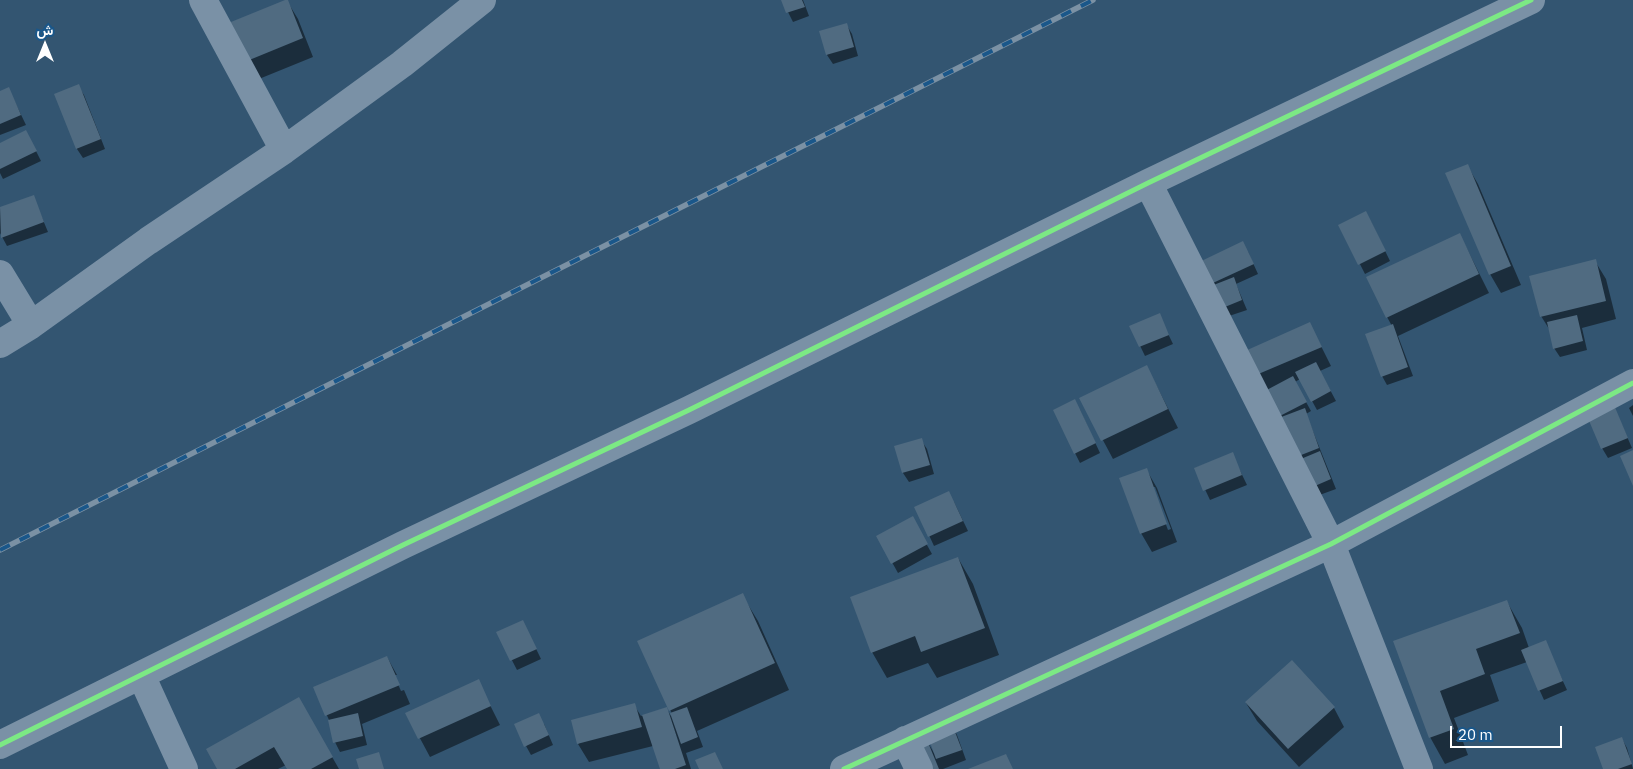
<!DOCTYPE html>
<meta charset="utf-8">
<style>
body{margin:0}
#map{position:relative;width:1633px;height:769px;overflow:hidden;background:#335571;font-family:"IBM Plex Sans",Vazirmatn,sans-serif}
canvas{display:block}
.north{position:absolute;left:20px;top:20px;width:50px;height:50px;-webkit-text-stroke:4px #1a578a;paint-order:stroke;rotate:0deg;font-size:14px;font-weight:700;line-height:20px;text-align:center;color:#fff}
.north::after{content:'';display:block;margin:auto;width:18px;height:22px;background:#fff;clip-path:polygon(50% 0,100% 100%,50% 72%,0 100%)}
.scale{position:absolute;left:1450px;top:726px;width:112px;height:22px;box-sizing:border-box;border:2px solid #fff;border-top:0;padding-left:6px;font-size:15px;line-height:18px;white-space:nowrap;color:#fff;-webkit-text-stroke:4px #1a578a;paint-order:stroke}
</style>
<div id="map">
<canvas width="1633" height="769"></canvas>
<div class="north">ش</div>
<div class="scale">20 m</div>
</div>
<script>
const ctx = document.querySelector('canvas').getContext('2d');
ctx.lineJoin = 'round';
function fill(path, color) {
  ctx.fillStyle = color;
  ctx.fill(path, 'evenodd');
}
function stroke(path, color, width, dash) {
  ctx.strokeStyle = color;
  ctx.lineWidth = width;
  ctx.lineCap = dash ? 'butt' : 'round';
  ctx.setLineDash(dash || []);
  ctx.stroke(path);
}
fill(new Path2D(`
 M782,0H803L809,16L793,22Z
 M287,1L298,19L313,57L254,81L243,63Z
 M846,24L852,34L858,56L833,64L827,55Z
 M78,86L84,95L105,149L83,158L77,149L56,95Z
 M0,92L13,98L26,125L0,135Z
 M31,141L41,161L3,179L0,173V144Z
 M1467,165L1478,184L1521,285L1501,293L1490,274Z
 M33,196L48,232L7,246L0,233V209Z
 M1371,222L1390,261L1365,274L1340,225Z
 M1460,235L1489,293L1398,336L1413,376L1387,385L1382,376L1392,326L1387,317Z
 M1248,252L1258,274L1236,284L1247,310L1226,317L1203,288Z
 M1595,261L1606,279L1616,319L1582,328L1587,350L1560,357L1554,348L1551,332L1541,316Z
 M1159,315L1173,344L1145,356L1131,327Z
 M1310,324L1331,366L1320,371L1336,401L1317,410L1300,379L1295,382L1311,411L1306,414L1336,489L1314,497L1258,375Z
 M1147,367L1178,428L1113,459L1081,399Z
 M1633,405V416L1629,408Z
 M1080,410L1100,453L1080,463L1075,453Z
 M1618,416L1632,448L1608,458L1602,448Z
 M921,440L927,449L934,474L909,482L903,473L896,447Z
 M1232,454L1247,485L1210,500L1195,468Z
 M1146,469L1157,488L1177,542L1152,552L1141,533ZM1152,487H1155L1171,529L1168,530Z
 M954,502L968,531L934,546L916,507Z
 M912,518L932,554L898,573L878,537Z
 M958,558L973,584L999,655L937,678L928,663L887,678L872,652Z
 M742,595L758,621L789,690L697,731L703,747L686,753L691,769H661L653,746L589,762L578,744L634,705L641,716L666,708L671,716H673L639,642Z
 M1507,602L1522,628L1529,648L1545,642L1567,690L1544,700L1527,662L1490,675L1499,701L1454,718L1468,755L1445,764L1430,737L1395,642Z
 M527,630L541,659L517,670L498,633Z
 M387,657L397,675H394L401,691L404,690L410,704L362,724L367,745L340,752L335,742L329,720L315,688Z
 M478,681L500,725L430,757L407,714Z
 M299,699L339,769H288L286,765L278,769H219Z
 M1246,703L1334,708L1344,727L1299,767L1257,721Z
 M544,724L553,745L531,755L526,746Z
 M952,726L957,735L966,760L943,769H918L927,741L934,753H935Z
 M1622,739L1627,748L1633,769H1604Z`), '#0007');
fill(new Path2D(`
 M285,0H288L303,38L242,63L226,24Z
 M781,0H802L805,7L786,13Z
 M847,23L854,47L826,55L819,31Z
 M79,84L101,139L76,149L54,94Z
 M9,87L21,115L0,124V91Z
 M26,130L37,151L0,169V143Z
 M1468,164L1511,266L1489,275L1445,173Z
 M34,195L44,222L1,238L0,207Z
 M1366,211L1386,251L1358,265L1338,225Z
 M1460,233L1479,274L1386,318L1366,277Z
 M1243,241L1254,264L1202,288L1191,266Z
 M1596,259L1606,301L1540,317L1529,276Z
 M1234,277L1242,300L1220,309L1211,286Z
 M1160,313L1169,335L1139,347L1129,326Z
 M1577,315L1583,341L1553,349L1547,322Z
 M1310,322L1322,347L1256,375L1245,351Z
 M1393,324L1408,367L1381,377L1365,334Z
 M1316,362L1331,391L1311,402L1295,372Z
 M1147,365L1168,409L1101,441L1079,398Z
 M1293,376L1307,402L1276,418L1263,392Z
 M1075,399L1096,443L1074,454L1053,410Z
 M1614,405L1628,438L1601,449L1587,416Z
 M1305,408L1319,448L1291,459L1276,419Z
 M922,438L930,465L902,473L894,446Z
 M1633,450V486L1620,456Z
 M1320,451L1331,479L1308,489L1296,461Z
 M1233,452L1242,475L1203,491L1194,468Z
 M1147,468L1167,524L1140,534L1119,478Z
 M949,491L963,521L928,537L914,507Z
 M913,516L928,544L891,564L876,536Z
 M958,557L985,628L921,652L915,636L871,653L850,597Z
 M743,593L775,663L669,711L637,641Z
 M1507,600L1520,633L1476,649L1485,674L1440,691L1454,729L1429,738L1393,641Z
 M523,620L537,649L510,661L496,632Z
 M1546,640L1563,681L1538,691L1521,650Z
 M387,656L400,685L325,716L313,687Z
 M1292,660L1335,707L1288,749L1245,702Z
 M479,679L491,706L418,739L405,713Z
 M299,697L333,757L311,769H287L274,747L235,769H217L206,749Z
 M635,703L642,727L577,744L571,720Z
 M667,707L686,765L675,769H660L642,715Z
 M687,707L698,737L681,744L670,713Z
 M358,713L363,736L333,743L328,720Z
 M539,713L549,735L524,747L514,724Z
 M952,724L962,750L936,759L927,734Z
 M1622,737L1632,764L1618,769H1603L1595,747Z
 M927,740L939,769H917L908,748Z
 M379,752L384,769H359L356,759Z
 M715,752L723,769H699L695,760Z
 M1006,754L1013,769H968Z`), '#506b81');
stroke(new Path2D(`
 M203,0L284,150
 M1148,183L1331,544L1419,769
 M0,274L31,325
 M0,344L31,325L148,241L284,150L402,64L482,0
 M141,675L184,769
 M905,740L919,769
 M0,745L403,545L689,410L1148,183L1531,0
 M844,769L1331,544L1633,383`), '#7a91a6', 28);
const rail = new Path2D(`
 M0,550L1093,0`);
stroke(rail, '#7b91a4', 5.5);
stroke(rail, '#1a578a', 4, [11]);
stroke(new Path2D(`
 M0,745L403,545L689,410L1148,183L1531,0
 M844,769L1331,544L1633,383`), '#7ce984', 5);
</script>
